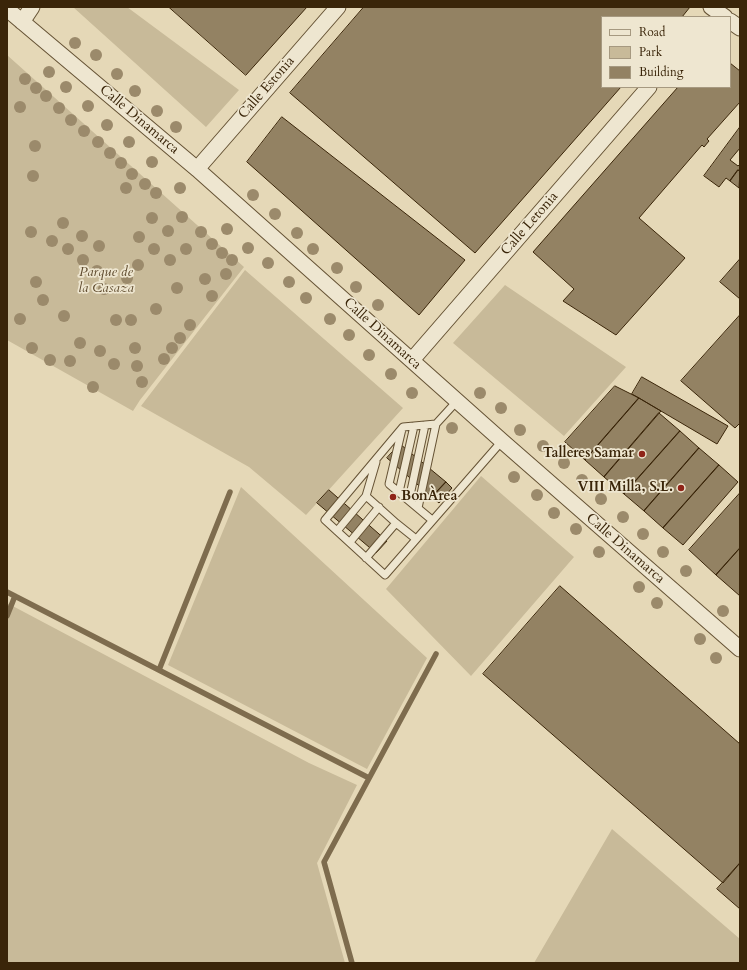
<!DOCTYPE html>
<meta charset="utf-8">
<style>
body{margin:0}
#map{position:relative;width:747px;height:970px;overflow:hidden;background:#e5d8b7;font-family:Cardo,serif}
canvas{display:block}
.frame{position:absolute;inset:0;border:8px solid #3a2509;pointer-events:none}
.legend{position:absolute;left:601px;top:16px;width:130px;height:72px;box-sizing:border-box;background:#eee6d0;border:1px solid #a69980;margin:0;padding:5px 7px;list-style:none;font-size:12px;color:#3a2509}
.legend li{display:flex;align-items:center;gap:8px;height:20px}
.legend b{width:20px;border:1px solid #a69980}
</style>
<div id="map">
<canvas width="747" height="970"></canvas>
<div class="frame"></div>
<ul class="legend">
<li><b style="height:5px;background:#eee6d0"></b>Road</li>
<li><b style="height:11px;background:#c8ba99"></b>Park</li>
<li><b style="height:11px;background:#938263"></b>Building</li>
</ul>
</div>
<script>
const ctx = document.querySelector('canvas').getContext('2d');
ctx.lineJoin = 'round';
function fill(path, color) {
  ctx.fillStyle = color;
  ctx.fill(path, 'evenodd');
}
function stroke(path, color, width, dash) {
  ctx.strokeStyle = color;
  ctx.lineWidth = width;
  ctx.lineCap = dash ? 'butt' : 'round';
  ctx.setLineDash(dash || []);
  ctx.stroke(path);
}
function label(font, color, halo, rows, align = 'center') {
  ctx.font = font + ' Cardo,serif';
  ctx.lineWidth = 3.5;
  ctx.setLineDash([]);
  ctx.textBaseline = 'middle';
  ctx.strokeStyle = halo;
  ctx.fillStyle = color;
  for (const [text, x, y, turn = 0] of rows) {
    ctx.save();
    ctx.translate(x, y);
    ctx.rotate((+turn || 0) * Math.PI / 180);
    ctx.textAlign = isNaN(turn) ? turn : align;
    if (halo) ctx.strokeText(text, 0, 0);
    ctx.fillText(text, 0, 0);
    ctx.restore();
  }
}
fill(new Path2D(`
 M73,7H127L239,90L206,127Z
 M7,55L244,267L140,400L133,411L7,340Z
 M245,270L403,408L306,515L249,467L141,406Z
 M505,285L626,367L564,436L453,343Z
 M481,476L574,557L471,676L386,589Z
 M241,487L427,658L367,769L168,665Z
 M7,603L309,763L357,785L317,863L345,963H7Z
 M612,829L740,939V963H534Z`), '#c8ba99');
stroke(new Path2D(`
 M7,592L369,778
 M7,616L15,596
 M159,670L230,492
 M352,963L324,862L436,654`), '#7e6c4e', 5.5);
const building = new Path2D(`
 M169,7H307L246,75Z
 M364,7H690L682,17H602V87H621L475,253L290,93Z
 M730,63L740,71V102L707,139L709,141L704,147L702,145L639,218L685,258L616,335L563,301L574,289L533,252L678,87H730Z
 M282,117L465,260L419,315L247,162Z
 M740,127V148L730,160L738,166L740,164V171L738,170L730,181L726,178L719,187L704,176Z
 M738,170L740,171L739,188L730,181Z
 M740,259V299L720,282Z
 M740,315V423L735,428L681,381Z
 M642,377L728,426L717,444L632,394Z
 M615,386L639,398L585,460L565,442Z
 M639,398L661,411L604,477L585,460Z
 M659,413L680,431L624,494L604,477Z
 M680,431L699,448L644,511L624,494Z
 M400,444L446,482L432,497L387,458Z
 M699,448L719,465L663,528L644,511Z
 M719,465L738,482L683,545L663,528Z
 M446,482L452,488L439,503L432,497Z
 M329,490L387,541L376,553L317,503Z
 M740,493V548L716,575L689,550Z
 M740,548V596L716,575Z
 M560,586L740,744V863L723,883L483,674Z
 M740,863V909L717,889Z`);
fill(building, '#938263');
stroke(building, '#3a2509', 1);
const service = new Path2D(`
 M457,401L436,424L403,427L325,520L385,575L502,441
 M402,429L389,484L432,520
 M399,492L414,426
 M409,500L425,425
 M418,508L436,424
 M396,523L416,539
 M337,531L366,496
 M350,542L379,507
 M366,558L396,523L366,496L376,462`);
const minor = new Path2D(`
 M711,7L725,17
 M7,9L197,169L502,441L740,649
 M730,21L740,28
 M22,22L32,7
 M197,169L338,7
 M412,360L649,87`);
stroke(service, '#655234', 9);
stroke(minor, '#655234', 17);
stroke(service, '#eee6d0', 7);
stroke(minor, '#eee6d0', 15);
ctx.fillStyle = '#9b8a6b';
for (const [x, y] of [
 [75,43],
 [96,55],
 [49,72],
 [117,74],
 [25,79],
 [66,87],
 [36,88],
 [135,91],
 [46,96],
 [88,106],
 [20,107],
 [59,108],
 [157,111],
 [71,120],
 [107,125],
 [176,127],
 [84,131],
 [98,142],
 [129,142],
 [35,146],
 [110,153],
 [152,162],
 [121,163],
 [132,174],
 [33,176],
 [145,184],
 [126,188],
 [180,188],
 [156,193],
 [253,195],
 [275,214],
 [182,217],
 [152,218],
 [63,223],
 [227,229],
 [168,231],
 [31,232],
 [201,232],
 [297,233],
 [82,236],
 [139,237],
 [52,241],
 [212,244],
 [99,246],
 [248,248],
 [68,249],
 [154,249],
 [186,249],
 [313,249],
 [222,253],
 [83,260],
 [170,260],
 [232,260],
 [268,263],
 [138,265],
 [337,268],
 [97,271],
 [226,274],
 [127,278],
 [205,279],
 [36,282],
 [289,282],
 [356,287],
 [177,288],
 [104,289],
 [212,296],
 [306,298],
 [43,300],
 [378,305],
 [156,309],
 [64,316],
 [20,319],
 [330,319],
 [116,320],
 [131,320],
 [190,325],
 [349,335],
 [180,338],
 [80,343],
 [32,348],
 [135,348],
 [172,348],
 [100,351],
 [369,355],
 [164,359],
 [50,360],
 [70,361],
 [114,364],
 [137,366],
 [391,374],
 [142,382],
 [93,387],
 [412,393],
 [480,393],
 [501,408],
 [452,428],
 [520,430],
 [543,446],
 [564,463],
 [514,477],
 [582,480],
 [537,495],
 [601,499],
 [554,513],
 [623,517],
 [576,529],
 [643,534],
 [599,552],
 [663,552],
 [686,571],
 [639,587],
 [657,603],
 [723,611],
 [700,639],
 [716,658]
]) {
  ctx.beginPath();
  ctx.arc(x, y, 6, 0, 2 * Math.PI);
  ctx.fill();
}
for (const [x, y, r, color] of [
 [642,454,4,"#8f2418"],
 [681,488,4,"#8f2418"],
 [393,497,4,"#8f2418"]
]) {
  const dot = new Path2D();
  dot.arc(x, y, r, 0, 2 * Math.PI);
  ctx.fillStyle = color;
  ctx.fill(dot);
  stroke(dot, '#eee6d0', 1.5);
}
label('14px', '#3a2509', '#eee6d0', [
 ["Calle Estonia",267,88,-49],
 ["Calle Dinamarca",139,120,40],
 ["Calle Letonia",530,224,-49],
 ["Calle Dinamarca",382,334,42],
 ["Calle Dinamarca",625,549,41]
]);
label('italic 14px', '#5e4a2d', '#eee6d0', [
 ["Parque de",106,273],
 ["la Casaza",106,289]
]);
label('bold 14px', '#3a2509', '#eee6d0', [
 ["Talleres Samar",634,454],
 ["VIII Milla, S.L.",673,488],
 ["BonÀrea",401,497,"left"]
], 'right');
</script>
